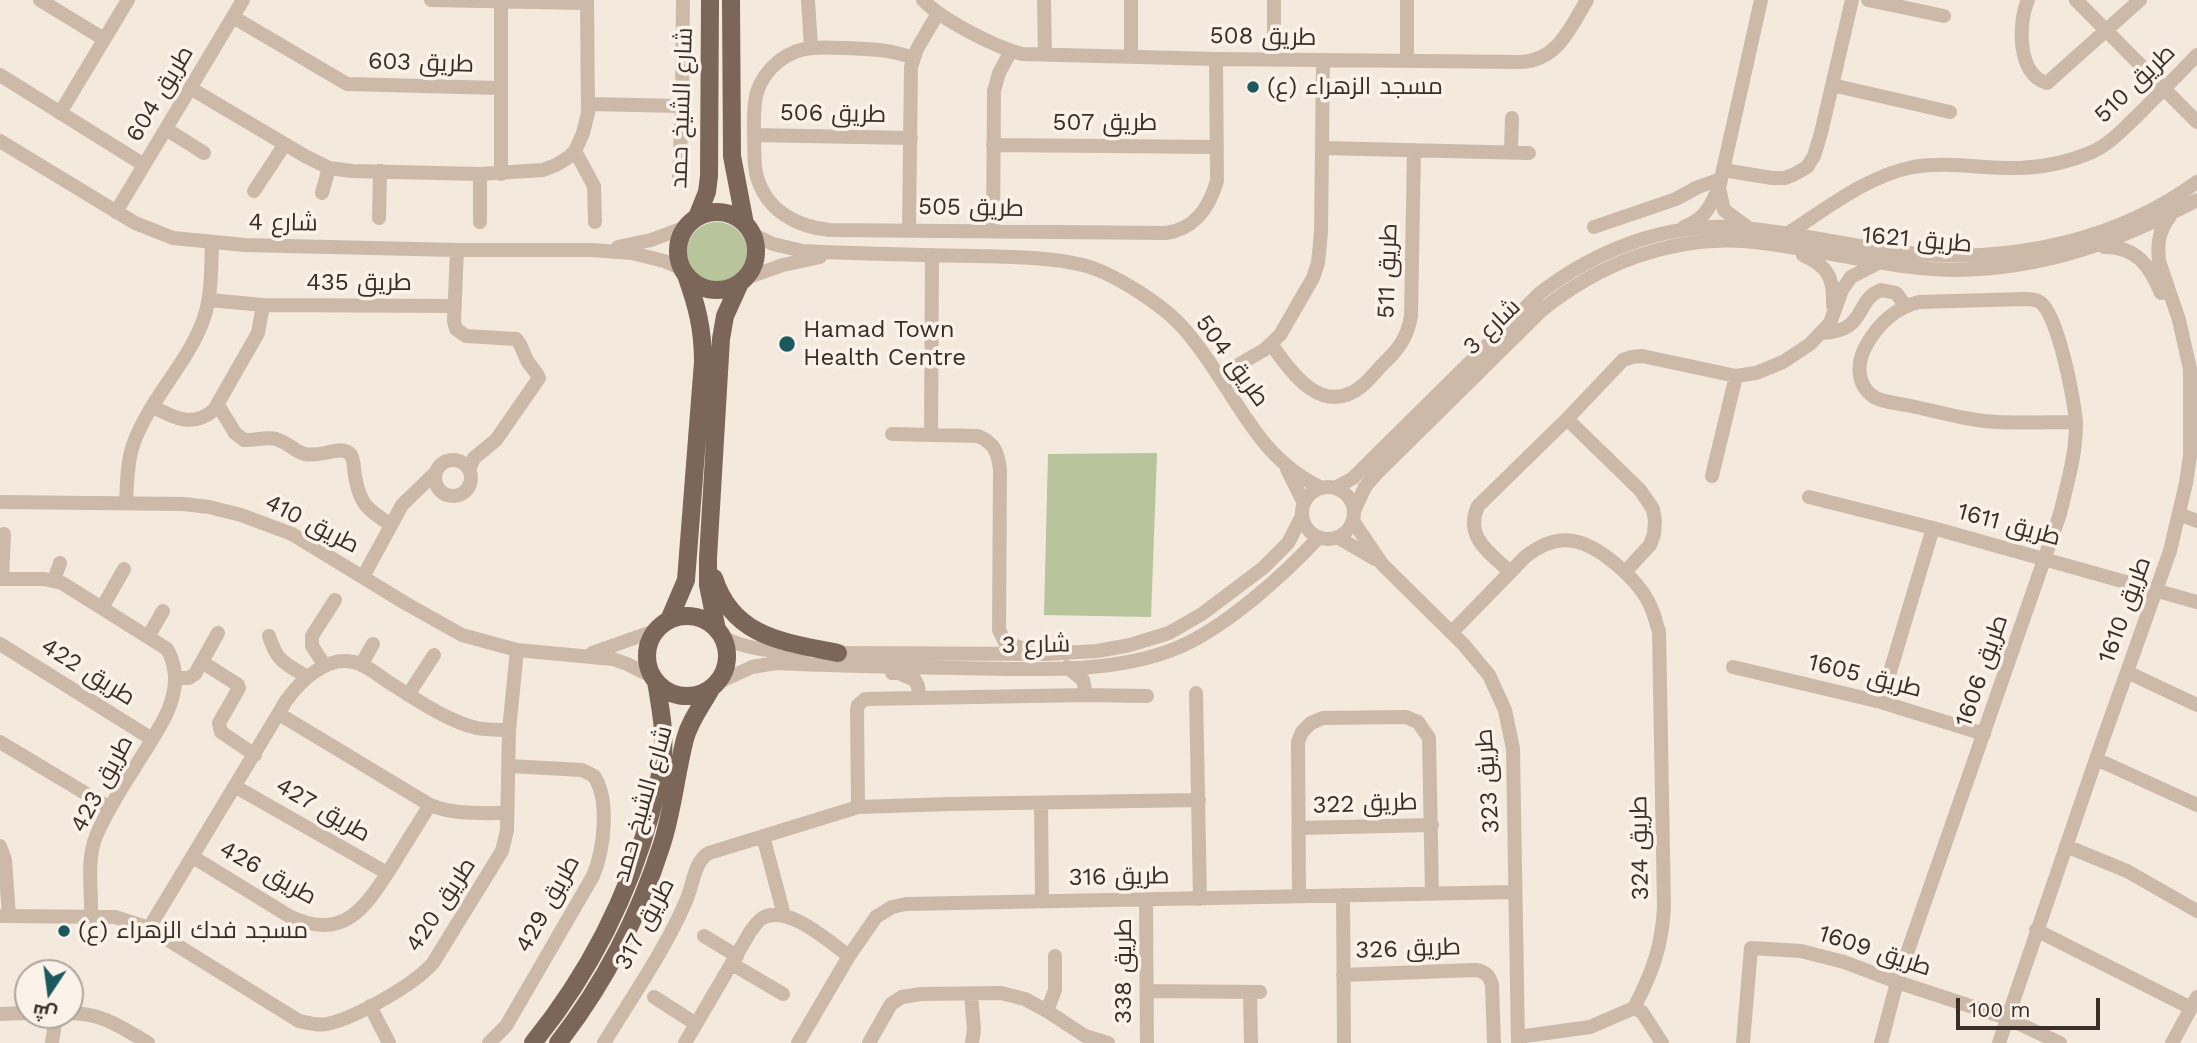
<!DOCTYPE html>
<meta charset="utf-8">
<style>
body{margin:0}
#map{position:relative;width:2197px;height:1043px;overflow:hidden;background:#f4e9dd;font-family:"Work Sans",Cairo,sans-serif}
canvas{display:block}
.north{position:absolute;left:14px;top:959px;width:70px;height:70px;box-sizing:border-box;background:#fbf3ea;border:2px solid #ada49c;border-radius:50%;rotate:193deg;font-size:19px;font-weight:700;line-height:28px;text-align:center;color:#392e28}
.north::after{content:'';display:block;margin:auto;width:24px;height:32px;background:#1b595e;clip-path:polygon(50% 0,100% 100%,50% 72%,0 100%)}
.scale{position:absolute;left:1956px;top:998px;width:144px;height:32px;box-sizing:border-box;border:4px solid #392e28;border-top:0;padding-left:9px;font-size:21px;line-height:24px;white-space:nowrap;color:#392e28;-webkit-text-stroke:5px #fbf3ea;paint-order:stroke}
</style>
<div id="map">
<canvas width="2197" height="1043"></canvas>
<div class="north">ش</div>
<div class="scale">100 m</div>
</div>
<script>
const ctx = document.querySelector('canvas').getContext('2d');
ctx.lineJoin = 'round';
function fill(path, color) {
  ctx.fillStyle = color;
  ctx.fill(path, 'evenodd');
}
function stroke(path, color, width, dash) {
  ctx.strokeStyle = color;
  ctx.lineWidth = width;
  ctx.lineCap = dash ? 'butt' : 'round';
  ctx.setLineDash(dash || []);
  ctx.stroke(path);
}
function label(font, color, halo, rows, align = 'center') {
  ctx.font = font + ' "Work Sans",Cairo,sans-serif';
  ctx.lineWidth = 7;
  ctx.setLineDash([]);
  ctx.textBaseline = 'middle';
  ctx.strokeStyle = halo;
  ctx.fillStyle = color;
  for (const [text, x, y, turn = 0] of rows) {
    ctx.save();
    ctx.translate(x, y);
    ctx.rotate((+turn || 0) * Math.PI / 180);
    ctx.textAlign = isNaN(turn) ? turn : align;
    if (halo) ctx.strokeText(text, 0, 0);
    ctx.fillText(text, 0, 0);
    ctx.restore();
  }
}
fill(new Path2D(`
 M687 252a30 30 0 1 1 60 0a30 30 0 1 1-60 0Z
 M1157,453L1151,617L1044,615L1048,454Z`), '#b7c49c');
stroke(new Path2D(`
 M40,0L104,39
 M431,0L586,3
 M808,0L811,48
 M923,0C942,20 995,47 1022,54L1216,59L1521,62C1558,60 1570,28 1587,0
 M1044,0L1045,55
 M1407,0V60
 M1868,0L1944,16
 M2028,0C2018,23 2017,75 2047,83L2140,0
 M2076,0L2197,122
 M501,2V174
 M233,17L347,84L500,88
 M1274,41V0
 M1131,57V0
 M913,58C890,49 869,49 845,48C834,48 823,47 813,48C788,49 765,68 757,92C753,105 754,121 754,134C755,148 753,164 757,177C767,211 797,227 830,230L1166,233C1195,229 1209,208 1217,181L1216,59
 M0,75L144,165
 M1832,85L1950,112
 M190,88L305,156L329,168L352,171L480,174L543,170L556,165L569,157L575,151L583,133L588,113L587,0
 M588,104L682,106
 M60,113L128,0
 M166,129L204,153
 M754,135L911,138
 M0,141L135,223L173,238L245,245L457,250H592L632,253L664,261L681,268
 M993,145L1217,147
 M1322,148L1529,153
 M575,151L594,186L595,222
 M1511,152L1512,118
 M1723,170L1772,178H1785L1795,174L1807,167L1814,156L1821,133L1852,0
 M679,176L682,106L683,0
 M1719,188L1724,210L1747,227
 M254,191L285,144
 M322,193L329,168
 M116,212L243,0
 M379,218L380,171
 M480,222V174
 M1594,227L1676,199L1698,187L1721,179
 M1684,227C1706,218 1709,208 1719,188L1761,0
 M909,230L911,67L917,49L938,13
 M993,231L994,91L999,73L1011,51
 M752,234L773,244L803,251C861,254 920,255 978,256C1013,257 1049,257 1083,265C1114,273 1165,306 1185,330C1233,384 1252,456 1322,488
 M1787,234C1826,209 1867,176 1913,167C1949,161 1984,169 2020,168C2044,167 2069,162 2092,152C2110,144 2123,129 2137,116C2157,96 2177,76 2197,55
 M618,247L651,240L686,227
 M2104,247C2136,246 2150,266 2161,293
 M457,250L454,321L456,329L466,336L516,339C523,346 523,354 528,362C532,368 536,371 539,378L496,440L474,458L469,470
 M1803,255C1828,266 1834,278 1833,305
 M746,278L783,265L820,257
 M209,300L263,305L455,306
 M1821,333C1868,332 1854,300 1881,290L1896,293L1905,305
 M1271,344C1292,373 1322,418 1362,386C1369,380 1375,373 1381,366C1397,351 1408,338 1411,315L1414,150
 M1219,376L1264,350L1280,335L1313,278L1318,263L1321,232L1323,60
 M218,405L235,433L244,440C254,441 266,436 276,439C299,447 295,459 325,453C333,451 345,447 351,455C354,460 354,469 355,476C360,505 367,509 391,525
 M153,407C174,418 193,428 214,410L258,333L263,305
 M1567,419L1640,490L1653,509L1655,521L1654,534L1650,545L1625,572
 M892,434L978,436C995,443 998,453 1000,470L999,630L1005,642L1027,650
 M931,435L932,255
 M435 478a18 18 0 1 1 36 0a18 18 0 1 1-36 0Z
 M1287,469L1304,503
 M1712,476L1736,376
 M1302 513a26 26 0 1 1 52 0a26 26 0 1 1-52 0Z
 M1335,488L1353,478L1540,293C1595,251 1662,224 1732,227C1795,231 1857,249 1921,254C2017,262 2119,239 2197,182
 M1809,497L1933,528L2197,602
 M0,502L183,504L209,507L241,515L292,534L405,603L462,635L517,650L613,659L627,664L653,677
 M126,503C127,484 127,463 133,445C149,399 188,364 204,318C212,294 211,268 212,243
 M1354,511L1365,487L1376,474L1542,310C1599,264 1670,236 1744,241C1779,244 1814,251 1849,257C1884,263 1919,270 1955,270C2047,269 2116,242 2197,200
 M2179,514L2197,521
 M1353,521L1382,564L1464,645L1489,675L1505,710L1513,749L1518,1043
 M1337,537L1375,559
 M1509,571C1489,552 1464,537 1478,506L1567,419L1623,360L1632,357L1642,356L1736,376L1756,373L1783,362L1810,344L1830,323L1842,290L1851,277L1880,262
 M363,577L402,505L435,473
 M0,579H44L62,583L167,649C175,662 177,680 173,695C169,713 159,728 150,743C132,773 110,803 96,836C86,862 92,889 91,916
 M2,579L4,534
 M54,580L60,563
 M102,608L124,569
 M1452,632L1525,557C1560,529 1587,539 1618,566C1632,578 1646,593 1652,610C1655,616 1656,624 1659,631L1664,907C1662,947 1652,973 1634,1008L1590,1027L1518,1037
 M269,636C277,662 285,663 307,677
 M148,637L163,611
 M722,637C751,651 774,651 805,652
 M0,644L152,739
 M592,653L657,630
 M829,653L1045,654L1097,651L1130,645L1169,633L1202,614L1263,568L1288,543L1302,516
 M202,662L238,685L239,688L219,723L221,732L255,755
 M361,665L373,644
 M325,666L312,646V636L335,600
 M1067,667L1083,680L1086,695
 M1733,667L1881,702L1984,734
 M2127,672L2197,705
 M892,673H899L915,680L918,686L919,697
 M175,678H189L195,674L218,633
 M717,683L752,667L776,663C836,666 896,667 956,668C1026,669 1112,675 1177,648C1225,628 1284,575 1319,537
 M1196,693L1200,899
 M408,695L434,655
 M1881,702L1933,528
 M279,714L430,805C455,815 481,813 507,813
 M0,742L110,808
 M2096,759L2197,805
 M236,787L387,873
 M1041,803L1042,901
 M858,807L857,710L858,705L865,699L1086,695L1147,696
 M1299,828L1432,825
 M763,836L784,915
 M0,846L5,860L9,916
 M2066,846L2127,871L2197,911
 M193,857L289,916C344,942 365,908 392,866C405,845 417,825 430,805
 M1343,895L1344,1043
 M1299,896L1298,742L1302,732L1311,723L1323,718L1406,717L1418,722L1429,738L1432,894
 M1146,899L1147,1043
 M0,916L115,917L149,928L299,1021C308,1023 318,1026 327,1024C355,1018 414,985 433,963L502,851L507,830L509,730L517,650
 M149,928L286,701C300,681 326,656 353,662C366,664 379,676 390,683C415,699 449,722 477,728C487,730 498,730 509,730
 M2036,930L2191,1008
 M704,936L737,956
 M732,964L783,994
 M1343,975L1474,970C1484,970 1490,976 1492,985L1494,1043
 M1147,991L1260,992
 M1250,992L1251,1043
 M971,994L974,1030L972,1043
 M654,997L696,1024
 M370,1006L389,1043
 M1634,1008L1642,1012L1662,1043
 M1047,1011L1055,990V956
 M70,1013C102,1013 121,1027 148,1043
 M0,1014L28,1013
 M52,1043L56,1015
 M489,1043L506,1026L593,876C604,850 610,800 594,776L582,770L509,766
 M604,1043C632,997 665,950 686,901C693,886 694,861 709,853L858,807L950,804L1199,800
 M685,1043L750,932C753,928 757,922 761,919C786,902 829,942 849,956
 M798,1043L849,956L876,917L892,907L906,904L1515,892
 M869,1043L891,1004L902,997L921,994L1001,993L1025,999L1047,1011L1085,1036L1108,1043
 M1743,1043L1751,948L1801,951L1844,962L1897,982L2007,1018L2060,1043
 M1881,1043L1897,982L2060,514C2067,484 2076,455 2076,424C2075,402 2058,314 2040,302C2036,299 2029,299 2024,299L1919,302C1895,308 1879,323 1867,344C1857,361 1855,384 1874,397C1884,403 1900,403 1911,406C1935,411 1959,418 1984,421C2014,424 2046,422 2076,422
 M1999,1043L2096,759L2170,551L2186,483L2190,456V369L2179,320L2159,261C2157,242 2159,231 2170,216
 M2172,1043L2197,997`), '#cdb9a8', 14);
stroke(new Path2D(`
 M731,0L732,156L745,224
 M678 251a39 39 0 1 1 78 0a39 39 0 1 1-78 0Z
 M697,217L707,192L709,176L710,0
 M714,578C733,638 785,642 838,653
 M647 656a40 40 0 1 1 80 0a40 40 0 1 1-80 0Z
 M669,620L686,580L703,362C703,329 697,306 686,275
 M717,630L708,585V558L721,339L725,316L740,283
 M533,1043C588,975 628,897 651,813C656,794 661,775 663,755C665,730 660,706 656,681
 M558,1043C604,984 639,916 662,844C673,810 676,774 685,739C690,720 703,704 712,687`), '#7c6559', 18);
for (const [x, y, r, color] of [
 [1253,87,7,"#1b595e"],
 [787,344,9,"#1b595e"],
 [64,931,7,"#1b595e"]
]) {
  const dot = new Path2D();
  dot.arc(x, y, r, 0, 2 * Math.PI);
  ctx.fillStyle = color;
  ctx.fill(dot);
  stroke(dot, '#fbf3ea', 2.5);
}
label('24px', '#392e28', '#fbf3ea', [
 ["طريق 508",1263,37,1],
 ["طريق 603",421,63,2],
 ["طريق 510",2135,84,-44],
 ["طريق 604",160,94,-59],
 ["شارع الشيخ حمد",682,108,-88],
 ["طريق 506",833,114,1],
 ["طريق 507",1105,123],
 ["طريق 505",971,208,1],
 ["شارع 4",283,223,1],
 ["طريق 1621",1917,240,5],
 ["طريق 511",1388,271,-88],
 ["طريق 435",359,283],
 ["شارع 3",1492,327,-44],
 ["طريق 504",1232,361,54],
 ["طريق 410",312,524,27],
 ["طريق 1611",2009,525,15],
 ["طريق 1610",2125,610,-70],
 ["شارع 3",1036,645,-1],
 ["طريق 1606",1982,671,-71],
 ["طريق 422",88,672,32],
 ["طريق 1605",1865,676,14],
 ["طريق 323",1488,781,-94],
 ["طريق 423",102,784,-62],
 ["شارع الشيخ حمد",643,804,-74],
 ["طريق 322",1365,804,-2],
 ["طريق 427",323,810,30],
 ["طريق 324",1640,848,-91],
 ["طريق 426",268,873,29],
 ["طريق 316",1119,877,-1],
 ["طريق 429",548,904,-61],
 ["طريق 420",441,905,-57],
 ["طريق 317",645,924,-62],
 ["طريق 326",1408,949,-2],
 ["طريق 1609",1875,951,18],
 ["طريق 338",1124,971,-90]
]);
label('24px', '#392e28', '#fbf3ea', [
 ["مسجد الزهراء (ع)",1267,87],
 ["Hamad Town",803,330],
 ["Health Centre",803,358],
 ["مسجد فدك الزهراء (ع)",78,931]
], 'left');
</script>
